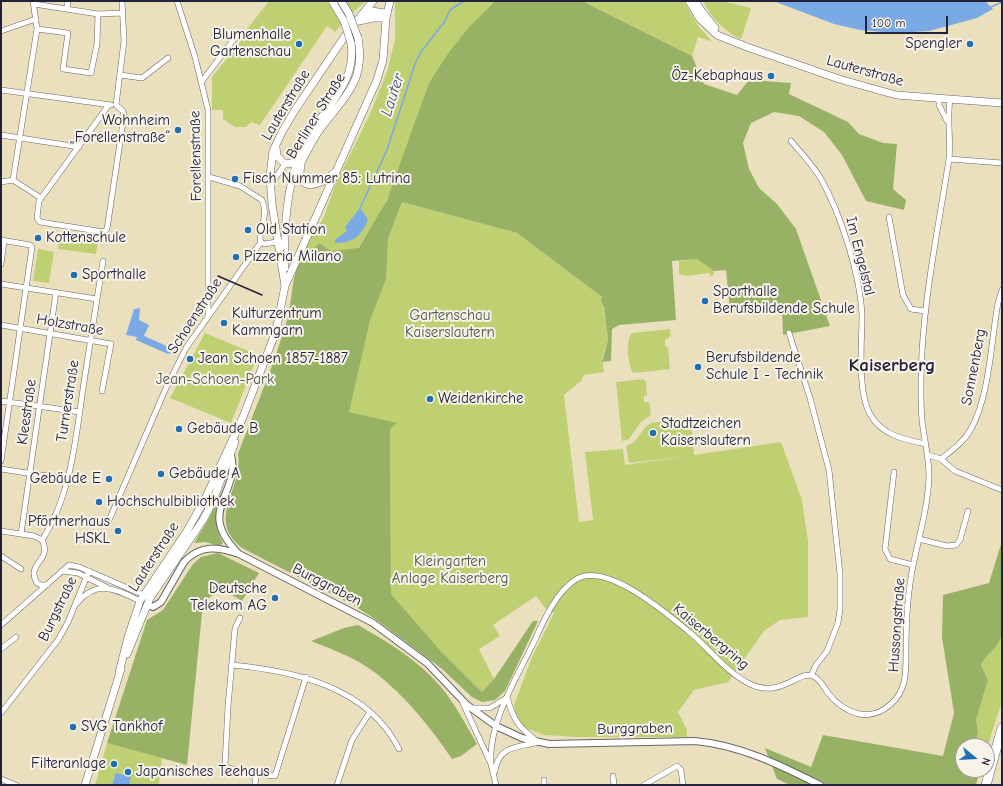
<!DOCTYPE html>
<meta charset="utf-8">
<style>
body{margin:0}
#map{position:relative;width:1003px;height:786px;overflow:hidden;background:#ebe0be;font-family:"Comic Neue",sans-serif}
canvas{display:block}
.frame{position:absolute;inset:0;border:2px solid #22223b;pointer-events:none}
.north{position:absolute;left:955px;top:738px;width:40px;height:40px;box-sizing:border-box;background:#f7f3e8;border:1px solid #a29fa3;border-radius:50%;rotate:108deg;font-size:11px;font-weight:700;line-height:16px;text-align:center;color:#22223b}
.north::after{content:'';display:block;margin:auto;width:14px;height:18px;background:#1f6fb2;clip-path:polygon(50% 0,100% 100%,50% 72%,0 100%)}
.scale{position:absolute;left:865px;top:16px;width:83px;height:18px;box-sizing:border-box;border:2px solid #22223b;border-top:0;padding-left:5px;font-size:12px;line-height:14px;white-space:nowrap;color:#22223b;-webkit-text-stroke:3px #f7f3e8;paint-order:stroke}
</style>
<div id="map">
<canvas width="1003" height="786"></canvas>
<div class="frame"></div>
<div class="north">N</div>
<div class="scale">100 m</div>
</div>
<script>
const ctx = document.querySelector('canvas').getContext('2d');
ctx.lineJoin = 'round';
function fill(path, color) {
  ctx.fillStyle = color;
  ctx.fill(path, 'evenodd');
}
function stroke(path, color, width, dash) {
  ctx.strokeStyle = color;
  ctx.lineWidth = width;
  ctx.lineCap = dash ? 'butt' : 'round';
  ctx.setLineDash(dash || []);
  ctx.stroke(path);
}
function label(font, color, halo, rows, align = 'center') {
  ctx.font = font + ' "Comic Neue",sans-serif';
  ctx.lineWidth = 4;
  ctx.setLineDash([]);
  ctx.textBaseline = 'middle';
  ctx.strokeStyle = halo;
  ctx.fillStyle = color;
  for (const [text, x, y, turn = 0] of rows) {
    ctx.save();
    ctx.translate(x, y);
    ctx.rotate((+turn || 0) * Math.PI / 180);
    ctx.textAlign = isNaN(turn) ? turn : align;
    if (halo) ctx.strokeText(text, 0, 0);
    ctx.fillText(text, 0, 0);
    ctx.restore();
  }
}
fill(new Path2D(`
 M269,1H366L351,14L335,32L327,26L260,125L251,122L246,127H235L223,119V110H212V77L249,31L247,29Z
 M395,1H495L469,27L429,83L397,176L380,214L388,239L402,202L517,233L602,297L608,340L602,358L604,372L584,375L581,381L564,395L579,522L593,520L585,452L623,449L625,465L681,457L629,463L626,446C638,443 641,428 651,423L687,418L691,423L694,455L781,442L802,500L808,541V617L780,620L764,631L728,682L694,690L678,712L687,730V737H575L544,735L523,727L516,718L514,705L532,657L554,613L545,608L536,596L493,625L500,636L479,649L494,679L482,692L440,650L391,594L390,429L238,454L274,361L288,318L294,279L298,265L312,235L323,219L336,183L369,116L387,72L395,40Z
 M582,1H684L699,27L711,40L710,41L698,37L692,56Z
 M703,1H721L751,8L741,39C724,32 711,17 703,1Z
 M60,235L98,240L96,254L58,249Z
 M38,249L54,252L49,283L33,281Z
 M697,259L714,271V275L710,276L709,273L686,276L679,274V261Z
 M670,329L671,336L665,340V346L668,348L670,369L633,373C628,365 625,340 632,333Z
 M205,333L258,355L231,423L170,398Z
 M643,379L646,382L647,396L644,395V402H649L651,415L641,422L629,439L622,441L616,382Z
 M1002,635V701L987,748V746H976L978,732L976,720L988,680L981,665C988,651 997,650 1002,635Z
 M107,743L162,758L159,785H95Z`), '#bfd073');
fill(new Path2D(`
 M495,1H582L692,56L704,84L737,95L749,80L791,83L789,94L848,122L859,134L883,143L897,144L893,189L906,200L904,210L866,201L842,155L824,132L799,116L774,112L751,123L743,143L749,169L759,188L777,204L796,229L830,326L783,335L782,305L730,310L726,270L714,271L697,259L672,261L676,320L619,325L612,329L611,361L602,362L608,340L604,307L601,301L602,297L517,233L402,202L388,239L386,279L370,320L349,412L397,423L390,429L391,594L440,650L482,692L494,679L533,621H538L505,691L495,700L482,702L472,697L441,668L378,621L353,605L242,548C205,519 244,488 238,454L274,361L288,318L294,279L298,265L319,243L331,251L359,248L387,200L429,83L447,55L469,27Z
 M221,493C217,513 213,524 223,543L220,546L205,542L194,543L209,518Z
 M1002,541V635C997,650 988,651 981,665L988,680L976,720L978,732L976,746H963V770H980L976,785H790L777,779L765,748L811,767L823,735L943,756L954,713L942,637L943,595L989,583Z
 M218,553L259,573L242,601L221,588L203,603L187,765L107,743L147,620L163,610L193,564L201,557Z
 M358,625C388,642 418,660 441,687C455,704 466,725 477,744L461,756L452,759C431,728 406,697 377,674C358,659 334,650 311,641L344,628Z`), '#97b265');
fill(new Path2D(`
 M777,1H985L993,9L977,18L929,31L896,33L860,30L834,24L776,2Z
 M360,208L368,219C362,236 353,243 335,243V240L347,231L345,227Z
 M140,308L139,320L149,325L144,336L178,351L176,356L169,353L168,354L136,340L137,337L126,335L134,309Z
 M116,773L131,777L129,785H112Z`), '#7aaae5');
stroke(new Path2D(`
 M991,7L1002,2
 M360,208L387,150L415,64L421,52L445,21L450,10L464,1
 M138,785H139`), '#7aaae5', 1.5);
const minor = new Path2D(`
 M177,1L195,57L208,110V315
 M34,4L98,14L123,13
 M67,9L68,1
 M37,29L68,33L63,69L91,73L97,44L98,14
 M1,31L36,19
 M120,75L142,78L168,58
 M202,81L238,34
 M1,90L111,105
 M939,99V105L947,121
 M108,106L39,201L37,218L40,222L104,232L107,229L124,116L123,111L116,105L124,41L122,1
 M1,135L79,147
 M791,141C801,153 813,165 821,179C841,214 860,275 862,315C862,341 857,391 870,414C881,435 905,440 926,444
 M949,159L1002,163
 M209,177L240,186L262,200C270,220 256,230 261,242
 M13,180L37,29L33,1
 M1,182L13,180L41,198
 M271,184L285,164
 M889,217L903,295L911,309L925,311
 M1,240L30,245L32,247L1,461
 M261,242L264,244L277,242
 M1,264L4,241
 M1,284L97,299
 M1,325L111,344L102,391
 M789,333L810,398L829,470L840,574V609L838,623L827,651L816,665L811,676
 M1,401L80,412
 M928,455L941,459L955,471L1002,490
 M941,459C952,450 964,442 971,429C990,395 991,340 998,303L1002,290
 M1,469L67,479
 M894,472L885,549L890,559L913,565
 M110,518L166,388L186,348L261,242
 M1,531L34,536L42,540C53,561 25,563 37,583L41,585H47
 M21,534L56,292
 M919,539L947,546L956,545L960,540L968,511
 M42,540C72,494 76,435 84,382C90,342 97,301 103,261
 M1,556L21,569
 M62,571L78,573L106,587
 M77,603C98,579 115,589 140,601
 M240,618L235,628L228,706L225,765L228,768L256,774L275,776L306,677
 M1,625L69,565L79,567L144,595
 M1,649L16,637
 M232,665C295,671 368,687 399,749
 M507,697C513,719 518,727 537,741
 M462,701L491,764L496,785
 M472,708H490L506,698
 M1,713L58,640L68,622L89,571
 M491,764C488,725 515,680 532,646C542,625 554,594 575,580C605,560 666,613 688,631C709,648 725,671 748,683C780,700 798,670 813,676C820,679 824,687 828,693C844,713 869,724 891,704C907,690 906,671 906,651C906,623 907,595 913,566C919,536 928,507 929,476C929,457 924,439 922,420C920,397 921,374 922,351C926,287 939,223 949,159C951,139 947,119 950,99
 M495,771C499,745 517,748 538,742
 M613,776L614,785
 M1,779L16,785
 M255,785L256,774
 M337,785L352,740L370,712
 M544,785V780
 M644,785L677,766L681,770L683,785`);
const tertiary = new Path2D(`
 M231,455C241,494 195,510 238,553
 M147,605L153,607L161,602L184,562C201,544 218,547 239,554L373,623L427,663L467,705L496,726L522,738L549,744L695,741C740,745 780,765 820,785`);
const secondary = new Path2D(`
 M689,1L700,19L717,35L747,47L839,79L896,95L1002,103
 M695,1L703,13L715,28
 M365,14L372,11L384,13
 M359,21L373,18H386
 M276,147L277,156L285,164L292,163L298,156
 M301,163C307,151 313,139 321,128C344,97 366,82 358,38
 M301,165C295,194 321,186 335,172
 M285,268C284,228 286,188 301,151C316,113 358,88 351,43
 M285,286L377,80L383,60L386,18L390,1
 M127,654L150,598L203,520L213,501L235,442
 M119,673L128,637L140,601L187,531L205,499L243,417L276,331L285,286L272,204L270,176L273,151L282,132L295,110L347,33L373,1
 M85,785L121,669`);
const motorway = new Path2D(`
 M986,785L1002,728`);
stroke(minor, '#686469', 6);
stroke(tertiary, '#686469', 8);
stroke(secondary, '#686469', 8);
stroke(motorway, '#686469', 10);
stroke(minor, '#fff', 5);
stroke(tertiary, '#fff', 6);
stroke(secondary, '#fff', 7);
stroke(motorway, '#fff', 9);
stroke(new Path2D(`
 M218,276L262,295`), '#22223b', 1.5);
const secondaryBridge = new Path2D(`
 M332,1L344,21L351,43
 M341,1L349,14L358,38`);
stroke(secondaryBridge, '#686469', 8, []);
stroke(secondaryBridge, '#fff', 7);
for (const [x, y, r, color] of [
 [299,44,4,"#1f6fb2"],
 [970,44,4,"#1f6fb2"],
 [771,76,4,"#1f6fb2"],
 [178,130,4,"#1f6fb2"],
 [235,179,4,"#1f6fb2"],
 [248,230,4,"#1f6fb2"],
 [38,238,4,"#1f6fb2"],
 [236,257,4,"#1f6fb2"],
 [74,275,4,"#1f6fb2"],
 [705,301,4,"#1f6fb2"],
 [224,323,4,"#1f6fb2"],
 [190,359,4,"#1f6fb2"],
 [698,367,4,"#1f6fb2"],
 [430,399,4,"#1f6fb2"],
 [179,429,4,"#1f6fb2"],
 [653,433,4,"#1f6fb2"],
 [161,474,4,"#1f6fb2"],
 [109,479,4,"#1f6fb2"],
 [99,502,4,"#1f6fb2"],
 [118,531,4,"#1f6fb2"],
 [275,598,4,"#1f6fb2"],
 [73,727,4,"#1f6fb2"],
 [114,764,4,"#1f6fb2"],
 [128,772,4,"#1f6fb2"]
]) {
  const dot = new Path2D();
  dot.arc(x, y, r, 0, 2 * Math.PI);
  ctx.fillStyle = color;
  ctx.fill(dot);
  stroke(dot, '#f7f3e8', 1.5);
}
label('15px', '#22223b', '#f7f3e8', [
 ["Blumenhalle",291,35,"right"],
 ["Gartenschau",291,52,"right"],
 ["Spengler",962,44,"right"],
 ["Öz-Kebaphaus",763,76,"right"],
 ["Wohnheim",170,121,"right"],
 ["„Forellenstraße“",170,138,"right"],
 ["Fisch Nummer 85: Lutrina",243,179],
 ["Old Station",256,230],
 ["Kottenschule",46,238],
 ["Pizzeria Milano",244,257],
 ["Sporthalle",82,275],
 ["Sporthalle",713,292],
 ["Berufsbildende Schule",713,309],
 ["Kulturzentrum",232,314],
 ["Kammgarn",232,331],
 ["Berufsbildende",706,358],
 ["Schule I - Technik",706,375],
 ["Jean Schoen 1857-1887",198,359],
 ["Weidenkirche",438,399],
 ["Stadtzeichen",661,424],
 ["Kaiserslautern",661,441],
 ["Gebäude B",187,429],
 ["Gebäude A",169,474],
 ["Gebäude E",101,479,"right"],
 ["Hochschulbibliothek",107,502],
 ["Pförtnerhaus",110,522,"right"],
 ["HSKL",110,539,"right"],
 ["Deutsche",267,589,"right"],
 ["Telekom AG",267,606,"right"],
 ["SVG Tankhof",81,727],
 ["Filteranlage",106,764,"right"],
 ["Japanisches Teehaus",136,772]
], 'left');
label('15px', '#22223b', '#f7f3e8', [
 ["Lauterstraße",865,71,16],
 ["Lauterstraße",286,105,-59],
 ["Berliner Straße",316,116,-58],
 ["Forellenstraße",196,156,-91],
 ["Im Engelstal",860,256,76],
 ["Schoenstraße",195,316,-57],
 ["Holzstraße",70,325,10],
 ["Sonnenberg",974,367,-79],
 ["Turnerstraße",68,401,-81],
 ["Kleestraße",27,412,-82],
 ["Lauterstraße",154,557,-57],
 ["Burggraben",327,585,27],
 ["Burgstraße",58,609,-64],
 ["Hussongstraße",897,625,-86],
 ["Kaiserbergring",711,637,40],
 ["Burggraben",635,729,-1]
]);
label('15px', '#51564c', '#f7f3e8', [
 ["Gartenschau",450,316],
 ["Kaiserslautern",450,333],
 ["Jean-Schoen-Park",215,380],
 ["Kleingarten",450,562],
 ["Anlage Kaiserberg",450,579]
]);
label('italic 16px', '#415276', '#f7f3e8', [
 ["Lauter",393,95,-72]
]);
label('bold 19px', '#22223b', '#f7f3e8', [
 ["Kaiserberg",892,366]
]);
</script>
